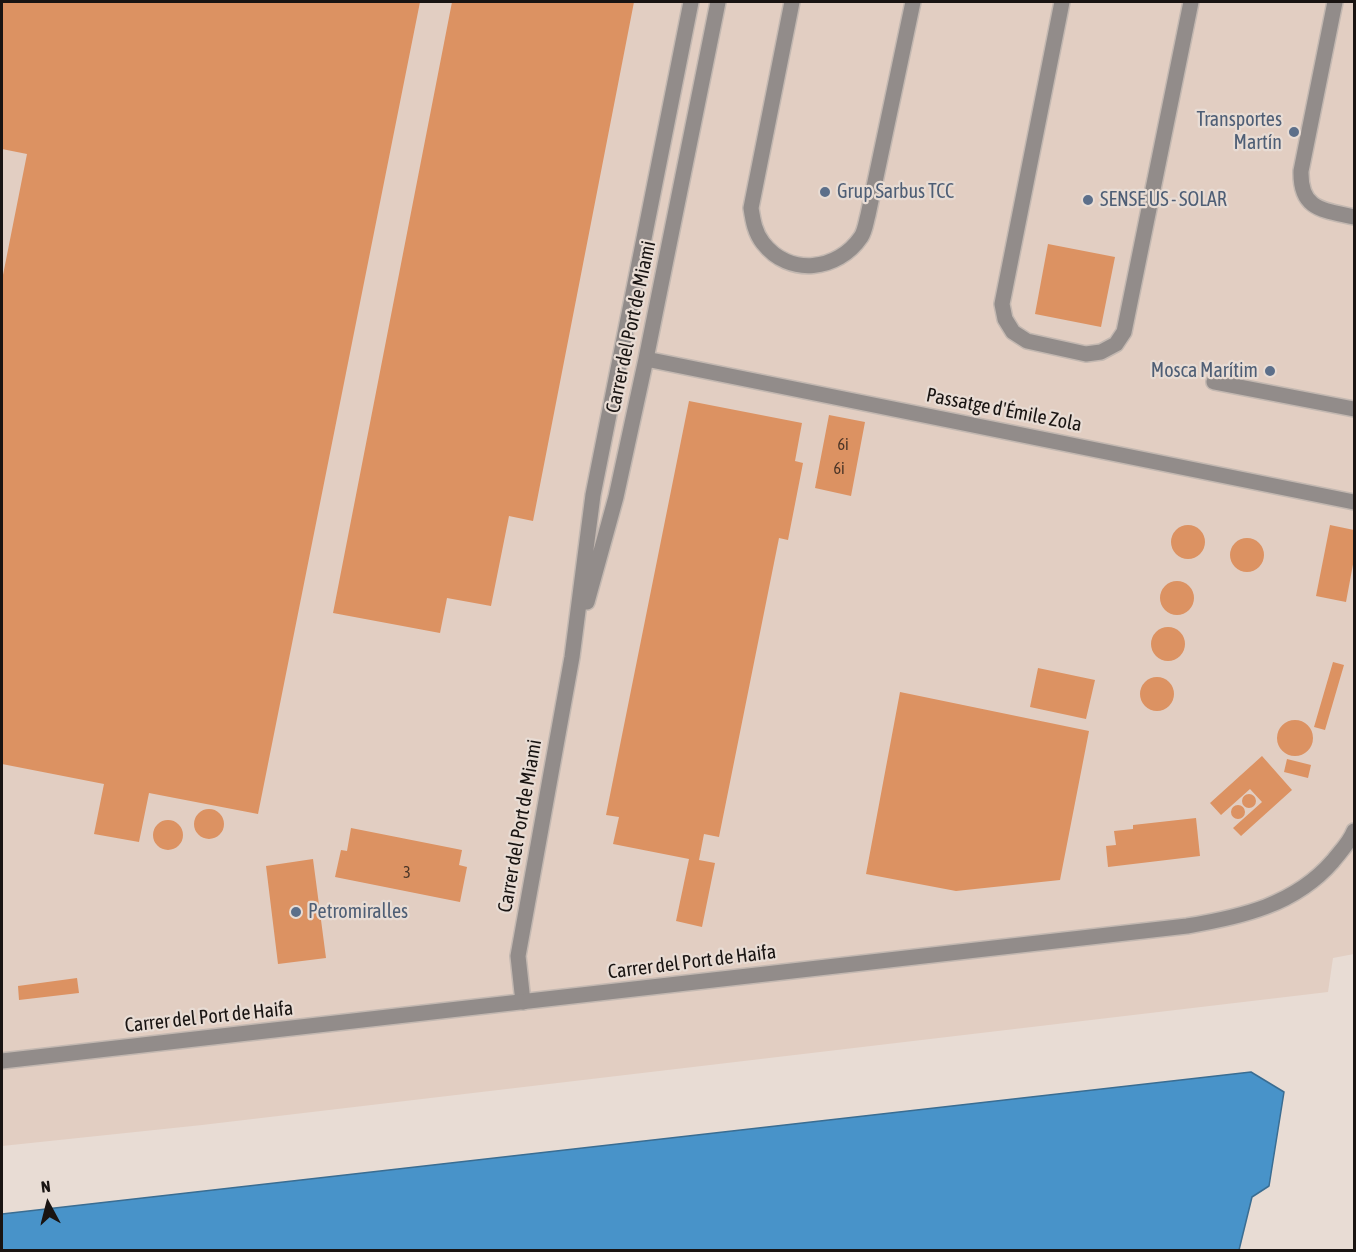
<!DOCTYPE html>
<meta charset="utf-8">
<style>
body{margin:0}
#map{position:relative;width:1356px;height:1252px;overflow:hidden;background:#e8dcd4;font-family:"Asap Condensed",sans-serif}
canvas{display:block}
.frame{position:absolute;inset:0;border:3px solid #191412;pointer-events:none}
.north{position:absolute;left:18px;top:1174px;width:60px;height:60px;-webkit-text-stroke:4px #e8dcd4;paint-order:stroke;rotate:353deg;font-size:16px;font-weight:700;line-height:24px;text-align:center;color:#191412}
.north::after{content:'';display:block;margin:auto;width:21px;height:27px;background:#191412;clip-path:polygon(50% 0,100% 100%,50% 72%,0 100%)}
</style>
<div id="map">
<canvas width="1356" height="1252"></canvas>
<div class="frame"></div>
<div class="north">N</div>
</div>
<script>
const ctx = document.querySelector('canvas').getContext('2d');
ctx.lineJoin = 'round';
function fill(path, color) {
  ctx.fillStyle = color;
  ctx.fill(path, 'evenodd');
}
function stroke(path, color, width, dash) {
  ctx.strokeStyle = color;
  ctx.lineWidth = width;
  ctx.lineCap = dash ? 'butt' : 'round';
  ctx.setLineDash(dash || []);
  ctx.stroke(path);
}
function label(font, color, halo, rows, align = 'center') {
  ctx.font = font + ' "Asap Condensed",sans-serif';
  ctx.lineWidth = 4.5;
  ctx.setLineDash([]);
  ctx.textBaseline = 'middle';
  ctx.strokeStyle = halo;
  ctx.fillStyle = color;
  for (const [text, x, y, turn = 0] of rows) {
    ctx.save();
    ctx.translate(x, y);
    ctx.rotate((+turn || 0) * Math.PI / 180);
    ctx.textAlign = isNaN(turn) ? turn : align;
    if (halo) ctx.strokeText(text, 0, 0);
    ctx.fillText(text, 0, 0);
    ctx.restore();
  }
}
fill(new Path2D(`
 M2,2H1354V954L1333,958L1328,992L202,1125L2,1146Z`), '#e2cec2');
const water = new Path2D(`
 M1251,1072L1284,1092L1269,1186L1252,1197L1239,1250H2V1214Z`);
fill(water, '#4893c9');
stroke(water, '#3a6d92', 1.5);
fill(new Path2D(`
 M2,2H420L258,814L149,793L139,842L94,834L104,784L2,764V280L27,154L2,149Z
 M452,2H634L533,521L509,516L491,606L447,598L440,633L333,613Z
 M1048,244L1115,257L1101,327L1035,314Z
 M689,401L802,423L795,461L803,463L788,540L779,538L719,837L704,834L699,860L715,863L702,927L676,921L689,859L613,844L619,817L606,815Z
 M829,415L865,422L851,496L815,488Z
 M1171 542a17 17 0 1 1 34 0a17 17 0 1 1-34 0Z
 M1330,525L1354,530V559L1346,602L1316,596Z
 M1230 555a17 17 0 1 1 34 0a17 17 0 1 1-34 0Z
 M1160 598a17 17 0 1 1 34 0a17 17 0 1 1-34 0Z
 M1151 644a17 17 0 1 1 34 0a17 17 0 1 1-34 0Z
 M1333,662L1344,665L1325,730L1314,727Z
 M1038,668L1095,680L1086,719L1030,707Z
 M1140 694a17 17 0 1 1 34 0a17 17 0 1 1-34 0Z
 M900,692L1089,731L1060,880L956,891L866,874Z
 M1277 738a18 18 0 1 1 36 0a18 18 0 1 1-36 0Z
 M1262,756L1292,790L1241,836L1233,828L1262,802L1250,789L1221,815L1210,803Z
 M1287,759L1311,765L1308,778L1284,772Z
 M1242 801a7 7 0 1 1 14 0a7 7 0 1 1-14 0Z
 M1231 812a7 7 0 1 1 14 0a7 7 0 1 1-14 0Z
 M194 824a15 15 0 1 1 30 0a15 15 0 1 1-30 0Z
 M1196,818L1200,856L1108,867L1106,846L1116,845L1114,831L1133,829V825Z
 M153 835a15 15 0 1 1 30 0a15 15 0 1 1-30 0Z
 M351,828L462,850L459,865L467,867L460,902L335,877L341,850L347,851Z
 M313,859L326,958L278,964L266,866Z
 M77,978L79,993L19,1000L18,986Z`), '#dc9262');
const service = new Path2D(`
 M792,2L751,208C753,221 755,233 763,243C789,277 838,271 861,237C865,231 866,222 868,215L913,2
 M1062,2L1002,304L1005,319L1013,332L1027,341L1086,354L1101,352L1116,344L1124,332L1191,2
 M1335,2L1301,171C1300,210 1323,210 1354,217
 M646,359L1354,502
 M1214,382L1354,409
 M587,602L616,497L646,359L718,2
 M523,1002L518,956L572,657L593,495L691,2`);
const minor = new Path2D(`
 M2,1061L1187,926C1241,917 1295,905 1333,861C1340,852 1350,842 1354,831`);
stroke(service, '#c3b8b1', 18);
stroke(minor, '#c3b8b1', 18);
stroke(service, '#928c8a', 15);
stroke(minor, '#928c8a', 15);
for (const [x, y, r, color] of [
 [1294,132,6,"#5c6f8a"],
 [825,192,6,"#5c6f8a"],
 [1088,200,6,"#5c6f8a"],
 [1270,371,6,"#5c6f8a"],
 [296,912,6,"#5c6f8a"]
]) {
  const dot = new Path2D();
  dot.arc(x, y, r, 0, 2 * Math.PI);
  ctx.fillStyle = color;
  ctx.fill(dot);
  stroke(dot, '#e8dcd4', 2);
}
label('16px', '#4a3426', null, [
 ["6i",843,445],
 ["6i",839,469],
 ["3",407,873]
]);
label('20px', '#4e5e75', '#e8dcd4', [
 ["Transportes",1282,120,"right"],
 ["Martín",1282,143,"right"],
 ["Grup Sarbus TCC",837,192],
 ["SENSE US - SOLAR",1100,200],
 ["Mosca Marítim",1258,371,"right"],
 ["Petromiralles",308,912]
], 'left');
label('20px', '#191412', '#e8dcd4', [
 ["Carrer del Port de Miami",631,327,-78],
 ["Passatge d'Émile Zola",1004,410,11],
 ["Carrer del Port de Miami",520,826,-80],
 ["Carrer del Port de Haifa",692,962,-7],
 ["Carrer del Port de Haifa",209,1017,-6]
]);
</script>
